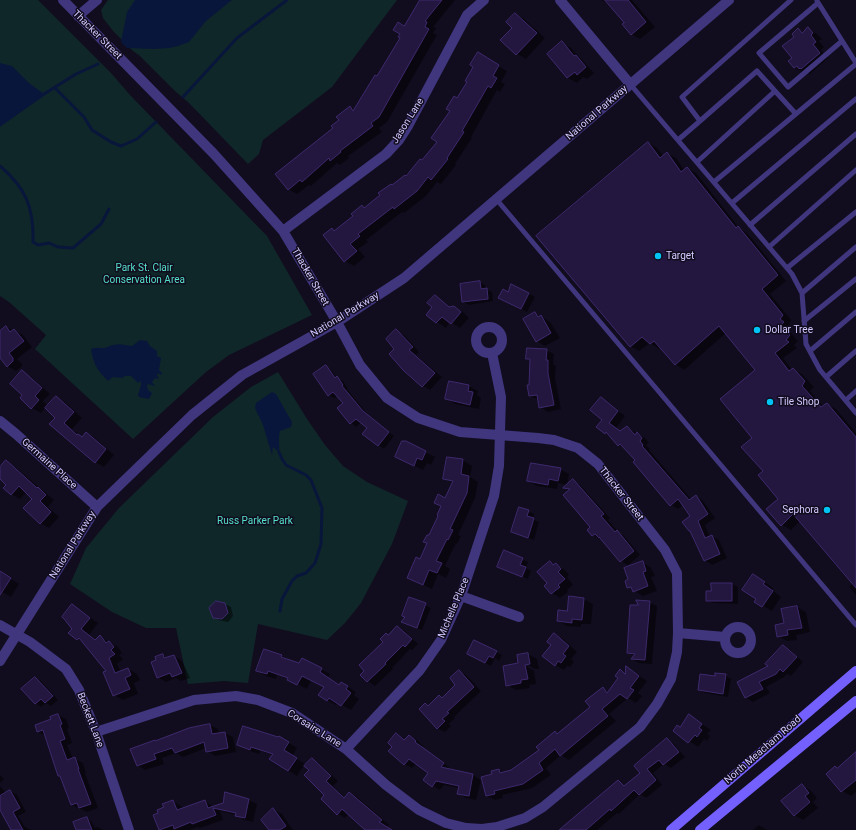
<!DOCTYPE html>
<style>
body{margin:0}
canvas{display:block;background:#110c1e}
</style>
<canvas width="856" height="830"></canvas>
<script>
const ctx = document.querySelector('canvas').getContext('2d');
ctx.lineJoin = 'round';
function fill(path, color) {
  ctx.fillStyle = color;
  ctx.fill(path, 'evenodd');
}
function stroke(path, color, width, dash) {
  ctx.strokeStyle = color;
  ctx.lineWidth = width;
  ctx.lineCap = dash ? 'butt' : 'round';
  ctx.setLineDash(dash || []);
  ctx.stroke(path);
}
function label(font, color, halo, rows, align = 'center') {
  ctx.font = font + ' Roboto,sans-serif';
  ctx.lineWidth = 3;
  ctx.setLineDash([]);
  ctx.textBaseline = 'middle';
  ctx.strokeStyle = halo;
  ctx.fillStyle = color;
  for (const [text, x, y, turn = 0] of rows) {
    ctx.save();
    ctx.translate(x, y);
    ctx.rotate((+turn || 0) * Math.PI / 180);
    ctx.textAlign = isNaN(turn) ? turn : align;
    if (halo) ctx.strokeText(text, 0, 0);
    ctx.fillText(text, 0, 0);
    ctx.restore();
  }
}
fill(new Path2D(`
 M0,0H38L111,73L130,95L267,236L312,315L229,355L206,372L133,439L35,349L46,335L9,302L0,296Z
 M108,0H397L332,87L263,140L259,154L248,164L189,103L175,91L140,56L133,51L113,31L103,18L101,10Z
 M278,372L307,419L325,445L343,466L367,482L408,501L392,544L361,603L345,623L327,640L258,624L248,683L224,681L188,684L176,628H146L112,612L70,584L86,548L119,508L213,417L251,387Z`), '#0f2728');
fill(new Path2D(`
 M135,0H232L206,21L189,42L178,46L169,48L154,49L127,48L121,42L127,12Z
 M0,63L12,66L29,83L44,94L0,125Z
 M140,340L147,341L150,346L157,351V356L161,358L159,370L162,373L161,375L158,373L157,375L159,379L155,378L152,382L155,386L148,384L147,386L148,390L152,393L149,399L139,397L138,395L141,385V381L138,383L131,376H125L122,378L113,377L108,381C98,371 93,364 91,349C96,347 99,348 104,348C107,348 110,345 113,345C120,343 125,345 132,346Z
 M272,392L276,394L292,422L291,427L280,431C278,437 280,445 279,452L273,447L272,455L263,425L255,408L256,403Z`), '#08163b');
fill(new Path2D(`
 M418,0H455L433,27L436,28L433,33L437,35L387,122L379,128L382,132L348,156L349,158L340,165L337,163L311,186L309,185L297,194L288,189L350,108L355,110L402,38L405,28L420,1Z
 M602,0H632L655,27L640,39L631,34L625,23L611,6Z
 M515,14L524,19L545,38L526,59L517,54L502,40L513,28Z
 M798,29L804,33L808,29L817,34L822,39L819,41L824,47L821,50L828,58L810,74L805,72L804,73L795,68L789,61L793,58L795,37Z
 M562,43L571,48L594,73L587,79L583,77L577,83L568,78L548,54Z
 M478,54L507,71L501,82L505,84L500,92L497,90L471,137L472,138L455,164L456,165L441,184L437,182L426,196L404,213L402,212L366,240L368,242L358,249L365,257L354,266L345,261L332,230L335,232L354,216L362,206L365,208L422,161L439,142L458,100L468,82Z
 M649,143L657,148L663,156L667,153L676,158L684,170L687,168L696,173L739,228L747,233L786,281L770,294L791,320L789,325L792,328L789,331L798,341L794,345L797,348L783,358L792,370L793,369L802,374L814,387L810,391L824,407L827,404L836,409L856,433V595L849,587L853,583L800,521L791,530L782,525L779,499L765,471L753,438L756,370L726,333L684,370L675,364L661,348L659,349L650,343L639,351L630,346Z
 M480,282L485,285L486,289L492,292L493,301L469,305L463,302Z
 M512,285L535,297L527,312L505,301Z
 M435,296L451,308L454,307L463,312L469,318L460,328L450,322L446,328L427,315L434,307Z
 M535,313L550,322L560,338L545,346L536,341Z
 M6,327L23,335L32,347L17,359L22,364V366L16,371L7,366L0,357V332Z
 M396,331L404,335L419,352L416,355L442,377L430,390L423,386L403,369L396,349Z
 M546,350L554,354L553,364L556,366L555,378L561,409L548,412L540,407L539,400L530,396L531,361L527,358Z
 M326,366L331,370L337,378L343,381L348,389H347L368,415L394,436L384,449L364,434L368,428L362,422L356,427L351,423L344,403L338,396L334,398L328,395Z
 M22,372L31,377L50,394L43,401L48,406L56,397L65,402L82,418L72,429L81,437H82L86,433L95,438L114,455L104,467L95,462L56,418L45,408L41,413L32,408L24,395Z
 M450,382L469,386L478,391L477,395L481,398L479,409L455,404L446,399Z
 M601,398L625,416L616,428L621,432L627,427L645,438L649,443L646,445L650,449L649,450L691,499L696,496L703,501L715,518L705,525L710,537L712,536L719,540L727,558L712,565L705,560L691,517L683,505L678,509L671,505L627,449L619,445L612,437L597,427L603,419Z
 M405,442L435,457L431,465L427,463L423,470L405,461Z
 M463,460L472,466L470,477L478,482L475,498L458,535L461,536L457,544L456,543L445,566L450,569L446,578L438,574L432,589L417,582L421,560L453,483L444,478Z
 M6,462L15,467L54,500L48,507L59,517L49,528L40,523L34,499L27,492L20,499L11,494L7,485L0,478V468Z
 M560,469L569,474L567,485L558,483L557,489L537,486L528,481Z
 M573,481L580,485L610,518L608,520L618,532L624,536L640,555L628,565L621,561L601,538L599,539L593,535L591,528L570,491L565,488Z
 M528,511L534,514L533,519L539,522L534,540L512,532Z
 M522,559L528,562L526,568L531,571L528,579L499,567Z
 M550,562L565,570L569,575L567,577L573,585L567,590L568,592L560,598L552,593L548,583Z
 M642,562L651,568L655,576L651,577L657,591L643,596L628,587Z
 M0,572L19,584L11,597L0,591Z
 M762,580L773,588L772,590L781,597L772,611L756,602Z
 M712,584H732L738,587V604L713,603L707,600L712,592Z
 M570,597L584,599L593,604L591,624H581V627L567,626L558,621L568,613Z
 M410,598L431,608L422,630L408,624L406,618Z
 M649,602L657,606L652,664L639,663L632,659L634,656L628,653Z
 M225,604L231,607L233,616L228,622L219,620L214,617Z
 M72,605L98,623L89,635L96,640L100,637L118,647L122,653L119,655L123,659L117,664L121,672L128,669L137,674L140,680L134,683L138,694L123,700L114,695L107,671L85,644L70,633L73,629Z
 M797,607L806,612L810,632L796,635L797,640L787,641L778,636L785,624L782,609Z
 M398,627L405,631L418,644L412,650L410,649L392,668L393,669L375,686L368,681L362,675L389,636Z
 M554,634L563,639L577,652L571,659L574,662L570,667L567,666L564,670L555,665L552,644Z
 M783,646L790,650L803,662L791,676L787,674L784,677L766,687L770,693L753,702L746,698L738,683L770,667Z
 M265,650L282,656L300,665L302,659L330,674L328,678L340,686L342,683L350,688L356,692L354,695L359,699L351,710L338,703L336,705L327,700L325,687L311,680L307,689L288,679L277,675L276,679L266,676L257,671Z
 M496,652L502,655L499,661L495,658L491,666L473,657Z
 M528,654L537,659L539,669H535L526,664V666L534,671L536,684L529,685L530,688L516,690L507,685L519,664L518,656Z
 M163,655L168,658L174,656L182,661L190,678L181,681L176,678L166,682L157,677L158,660Z
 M627,668L647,681L638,693L642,696L636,703L628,698L609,714L616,721L569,760L561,755L546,768L551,775L532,788L502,795L503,798L495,800L486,796L493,775L499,770L504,773L512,771L540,750L555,732L558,734L591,707L603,688L609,692L620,678V671L626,674Z
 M459,671L466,675L481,691L454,717L455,718L449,724L451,726L445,732L437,728L426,704L429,706L439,696L442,698L457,685Z
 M725,675L731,679L728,697L705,693L699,690L716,678Z
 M35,678L41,681L58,700L51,706L46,703L41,707L36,703Z
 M58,715L66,719L69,728L67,729L72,743L67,745L73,759H75L83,763L86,773H85L98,808L87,812L72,805L62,777L59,776L46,736L38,732Z
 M690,716L711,730L707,734L710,736L707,741L704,739L698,747L674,731L681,728Z
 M210,725L218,729L219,734L225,733L233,737L236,752L215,756L207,751L206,748L183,757L176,753L162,758L164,764L145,770L137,765L156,742Z
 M396,735L405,741L409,736L417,740L423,746L422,747L451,769L450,770L473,775L481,780L476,800L466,798L458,793L459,788L444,785L440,790L433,786L430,773L417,763L412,768L404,764L394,747Z
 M280,737L297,748L292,756L305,764L297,776L271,759L273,755L260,751L259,754L247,750L238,745Z
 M667,740L674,744L685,757L671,768L664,764L653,773L662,785L646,798L640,794L619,814L617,813L597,830H561L618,781L626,786L642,773Z
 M856,753V792L851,796L842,791L828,774L838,769Z
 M312,759L320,764L338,781L333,786L345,798L350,793L357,797L389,825L386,828L390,830H366L349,814L345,818L338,814L310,770Z
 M0,775L4,779L0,783Z
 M802,785L811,791L817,798L813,802L818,808L803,820L794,815Z
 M0,786L6,793L10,791L17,795L26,812L18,816L25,827L31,830H12L0,808Z
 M226,793L249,800L257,804L253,822L244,820L236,815L220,811L223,820L200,828L198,827L190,830H160L154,816L160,814L173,801L181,806L183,809L205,801L213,807L223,804Z
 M273,809L282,814L293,830H268L269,829Z
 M87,818L92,822L95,828L98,827L103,830H77Z
 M759,825L767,830H753Z`), '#0007');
stroke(new Path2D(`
 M55,88L84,117L92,130L111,142L121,146L137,139L156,122
 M183,97L237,38L287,0
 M0,125L44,94L76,74L98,64
 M0,166C26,188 34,208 33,242L38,245L49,243L58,247L73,248L101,224L109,209
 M279,452L282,459L286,465L306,475L311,480L322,508L321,544L315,563L306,573L297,576L292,581L282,599L280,611`), '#08163b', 3);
const building = new Path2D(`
 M420,0H442L425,21L427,22L425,27L429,29L379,117L371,123L373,126L340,151L341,152L330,161L329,158L302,182L300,180L288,190L275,174L333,128L331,126L339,120L336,117L350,106L353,111L375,75L377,76L400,38L398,37L400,34L393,30L398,22L404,26Z
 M605,0H628L646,22L631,35L622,24L624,23Z
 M515,13L537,33L516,55L500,40L512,28L506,22Z
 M808,27L813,33L811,35L816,42L813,44L820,53L801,69L800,68L799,69L797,66L794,68L788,61L792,58L782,46L794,37L792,34L798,28L802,33Z
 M562,41L574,56L576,55L586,67L577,75L575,72L567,78L547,54Z
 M478,52L499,65L493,76L497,78L491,88L488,86L462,131L464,132L447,158L448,159L431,180L428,177L417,191L394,209L393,207L358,234L360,236L350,244L357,251L344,262L323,235L332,228L334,231L353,216L351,214L362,205L364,208L380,195L378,193L391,184L392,185L405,175L406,176L420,159L422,160L437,142L431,138L450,111L446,109L454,96L457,98L467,82L465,81L473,67L470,65Z
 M648,142L660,158L667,152L681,172L687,167L736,228L738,226L778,275L762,289L783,315L780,319L784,322L781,325L790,335L786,340L789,342L775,353L789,371L793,368L805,381L802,386L821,407L827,403L856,437V588L793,514L781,526L766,509L778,499L758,475L763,471L741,447L752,438L720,399L755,370L719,326L675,365L654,341L650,344L642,337L630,347L536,236Z
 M480,281L481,289L487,288L488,299L462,302L460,284Z
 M511,284L529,293L521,309L498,298L503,289L508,292Z
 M435,295L449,307L454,306L461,312L451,324L442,317L436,323L426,315L432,307L427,303Z
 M535,312L538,317L541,315L551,333L536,342L523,319Z
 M6,326L10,332L14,329L24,341L9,353L13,358V361L7,367L0,358V331Z
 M396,329L413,347L409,350L435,373L422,387L403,370L389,354L394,349L386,339Z
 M527,348L547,349L546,360H548V373L554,405L539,408L537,395L529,396L527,385H529L530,359H526Z
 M326,365L335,378L337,376L343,385L342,386L363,411L389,432L378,446L362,434L367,428L356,419L350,424L337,408L343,403L333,392L328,396L313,374Z
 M22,370L42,388L35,396L39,400L31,409L20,398L22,395L10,384Z
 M449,381L469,385L468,391L473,392L470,405L445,399Z
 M56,396L74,412L64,423L77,435L78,434L82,437L86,432L106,449L95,463L49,424L55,418L45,408Z
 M601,397L618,411L609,423L620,431L627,426L635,435L637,432L642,438L640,441L643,445L642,446L689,500L696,495L708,514L698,521L705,538L712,535L720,554L704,561L690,531H689L682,522L690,516L678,499L670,506L633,462L635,460L620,444L618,446L606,432L605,434L596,427L602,420L590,410Z
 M402,441H406L426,451L422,460L417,458L414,466L395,457Z
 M447,457L463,459L461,474L469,476L467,493L450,529L453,530L448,540L447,539L436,561L442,563L437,573L429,570L423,585L407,578L416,557L420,559L427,543L423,542L427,535H429L438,516L437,515L441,506L434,503L438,494L445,498L453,481L443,479Z
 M6,460L37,488L38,487L46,495L40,501L51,512L40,524L23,508L32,499L19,486L11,495L3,488L6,485L0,479V467Z
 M531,463L561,468L558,481L549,479L548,485L527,481Z
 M573,479L604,514L601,516L615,532L617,530L634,551L620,562L599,537V538L595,534L592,536L587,530L590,527L563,495L570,489L563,488Z
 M519,507L529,510L527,516L534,518L528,538L511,532Z
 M504,550L523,558L520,565L526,567L522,577L497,567Z
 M550,561L553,565L556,563L561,569L558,572L565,579L558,585L560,587L551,594L544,586L547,583L537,572Z
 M643,561L646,571L643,572L648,586L633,592L631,587L627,588L625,581L628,579L624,568Z
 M0,571L11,578L0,595Z
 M753,574L765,582L763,584L773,591L762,607L754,602L756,599L742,590Z
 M711,583H732V601H706V591H711Z
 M569,596L584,598L582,620L572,619V623L557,621L558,610L567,611Z
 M409,597L426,603L417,628L401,622L405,617L402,616Z
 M636,600L650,601L645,660L631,659L635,654L627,653L630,605H638Z
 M216,601L225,603L228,613L222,619L213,618L209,608Z
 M72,604L90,618L81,629L95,640L100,635L106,643L109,641L114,647L111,650L115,654L109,658L115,673L128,668L131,675L125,678L130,689L113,696L103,672L106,671L79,638L77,640L68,633L72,629L65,620L62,617Z
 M797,606L802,628L787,630L788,635L777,637L775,625L784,623L781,609Z
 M397,626L412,639L405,647L403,645L385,663L386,664L367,682L360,675L364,671L359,665L383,642L380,639L386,633L388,635Z
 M554,633L569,646L563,654L566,656L561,663L558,661L555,666L542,656L551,645L547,642Z
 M474,640L497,651L493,658L489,656L485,663L467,654Z
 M783,645L797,657L783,672L780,669L776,674L759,682L763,689L745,698L737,682L768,666L765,664Z
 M264,649L282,655L281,657L299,663L302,658L322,668L320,672L339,685L341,682L348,686L346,689L351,693L341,706L329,698L327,701L318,695L324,687L302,676L297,685L287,680L288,678L268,671L267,674L256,671Z
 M528,653L530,664L525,665L528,679L521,680V683L506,686L503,666L518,663L517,655Z
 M163,654L164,658L174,655L182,673L172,677L170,673L157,678L151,662L156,660L155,657Z
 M626,666L639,676L630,688L634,690L627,699L620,694L602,709L608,716L560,756L555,749L539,763L543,770L523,784L494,791L495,794L486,796L481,777L492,774L491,771L499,769L500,773L511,770L539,750L536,747L555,731L557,734L590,707L585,701L603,687L607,693L618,678L615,676L620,669L625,674Z
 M459,670L474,687L447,712L449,713L442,719L445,721L437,729L419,709L425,703L428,706L439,695L442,698L455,685L450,678Z
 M715,673L726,674L723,694L698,690L700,674L715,676Z
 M35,677L53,696L45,703L41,699L35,704L21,689Z
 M58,714L62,724L60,725L65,739L60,741L67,760L75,757L79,769H78L91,804L79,808L77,803L71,805L60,776H58L43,730L37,732L35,725L51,719L50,717Z
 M689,714L702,724L699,728L702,730L697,737L695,735L688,743L673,731L677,725L680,727Z
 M210,724L212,734L225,732L228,748L206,752L204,742L175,753L172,748L154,754L156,759L137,766L130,749L155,740V741L189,728Z
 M243,726L278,737L279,736L289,742L284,750L297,758L288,771L269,759L273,754L251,747L250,750L237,745Z
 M396,733L404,740L409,735L416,741L415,742L444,763L441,767L473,774L469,796L457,794L459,786L436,781L432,787L423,780L428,773L409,759L404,765L388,751L392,747L388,743Z
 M667,738L679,752L663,765L659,760L647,769L656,780L639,795L634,790L611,811L610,809L586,830H559L618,780L624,786L640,773L634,766Z
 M856,752V780L841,792L826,774L835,766L837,768Z
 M312,758L331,776L326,781L344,798L349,792L382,820L379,822L392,830H365L342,809L337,815L321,799L324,795L304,775L309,770L304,766Z
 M802,784L809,793L805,796L810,802L794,816L781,801Z
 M10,790L20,808L13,812L23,830H11L0,810V796Z
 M225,792L249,799L245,818L235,816L236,813L213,808L216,815L192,824L191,822L174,829L173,825L159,830L153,815L158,813L157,810L164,807L162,804L173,800L177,810L205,800L208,808L223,803Z
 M273,808L286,826L280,830H269L261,820Z
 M87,817L92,830H76L73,822Z`);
fill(building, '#231740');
stroke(building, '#3d296c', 1);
stroke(new Path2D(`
 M817,1L856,63
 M818,3L759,53L788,87L842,41
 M630,84L792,274L802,293L806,344L820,370L856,413
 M700,121L757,71L775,91
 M678,140L700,121L682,97L791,0
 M697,162L775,91L796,114
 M714,182L856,64
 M497,200L856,625
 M732,203L856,99
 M750,225L856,134
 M769,247L856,170
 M787,268L856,212
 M802,293L856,247
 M804,321L856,279
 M810,351L856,312
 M826,377L856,351
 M846,400L856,391`), '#3f367e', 5);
stroke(new Path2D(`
 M63,0L214,154L283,231L337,322L360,365L387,398L418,418L460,432L538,438L554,440L578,448L598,464L665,550L677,573L678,633L677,652L671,679L657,704L640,727L543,807L525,818L497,827L482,829L466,828L446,823L419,810L386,785L346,749L292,713L258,700L236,696L194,700L96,732
 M560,0L630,84
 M78,16L97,0
 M283,231L386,154L399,140L408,126L467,15L484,0
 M476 340a13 13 0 1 1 26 0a13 13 0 1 1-26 0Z
 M0,421L16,434L97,507
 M461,596L519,617
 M0,625L30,642L66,669L79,690L96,732L129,830
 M725 640a13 13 0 1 1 26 0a13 13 0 1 1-26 0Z
 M678,633L725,637
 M0,661L97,507L192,415L242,375L337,322L404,278L729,0
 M346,749L420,670L441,640L461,596L494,496L499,466L501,397L492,353`), '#3f367e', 10);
stroke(new Path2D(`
 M671,830L856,671
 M700,830L856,701`), '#7360ff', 10);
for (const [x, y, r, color] of [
 [658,256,4,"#00c4f4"],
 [757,330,4,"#00c4f4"],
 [770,402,4,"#00c4f4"],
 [827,510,4,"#00c4f4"]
]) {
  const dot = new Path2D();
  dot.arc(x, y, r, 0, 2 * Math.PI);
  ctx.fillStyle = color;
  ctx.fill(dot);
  stroke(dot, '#110c1e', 1.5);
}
label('10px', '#d4c9ff', '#110c1e', [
 ["Thacker Street",97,35,45],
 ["National Parkway",597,113,-41],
 ["Jason Lane",408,121,-58],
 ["Thacker Street",310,277,60],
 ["National Parkway",345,315,-31],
 ["Germaine Place",49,464,42],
 ["Thacker Street",621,494,52],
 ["National Parkway",73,545,-58],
 ["Michelle Place",454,608,-67],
 ["Beckett Lane",90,720,69],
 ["Corsaire Lane",314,729,32],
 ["North Meacham Road",763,750,-41]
]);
label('10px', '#d4c9ff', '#110c1e', [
 ["Target",666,256],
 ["Dollar Tree",765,330],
 ["Tile Shop",778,402],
 ["Sephora",819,510,"right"]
], 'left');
label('10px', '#54e0ca', '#110c1e', [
 ["Park St. Clair",144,268],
 ["Conservation Area",144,280],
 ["Russ Parker Park",255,521]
]);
</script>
